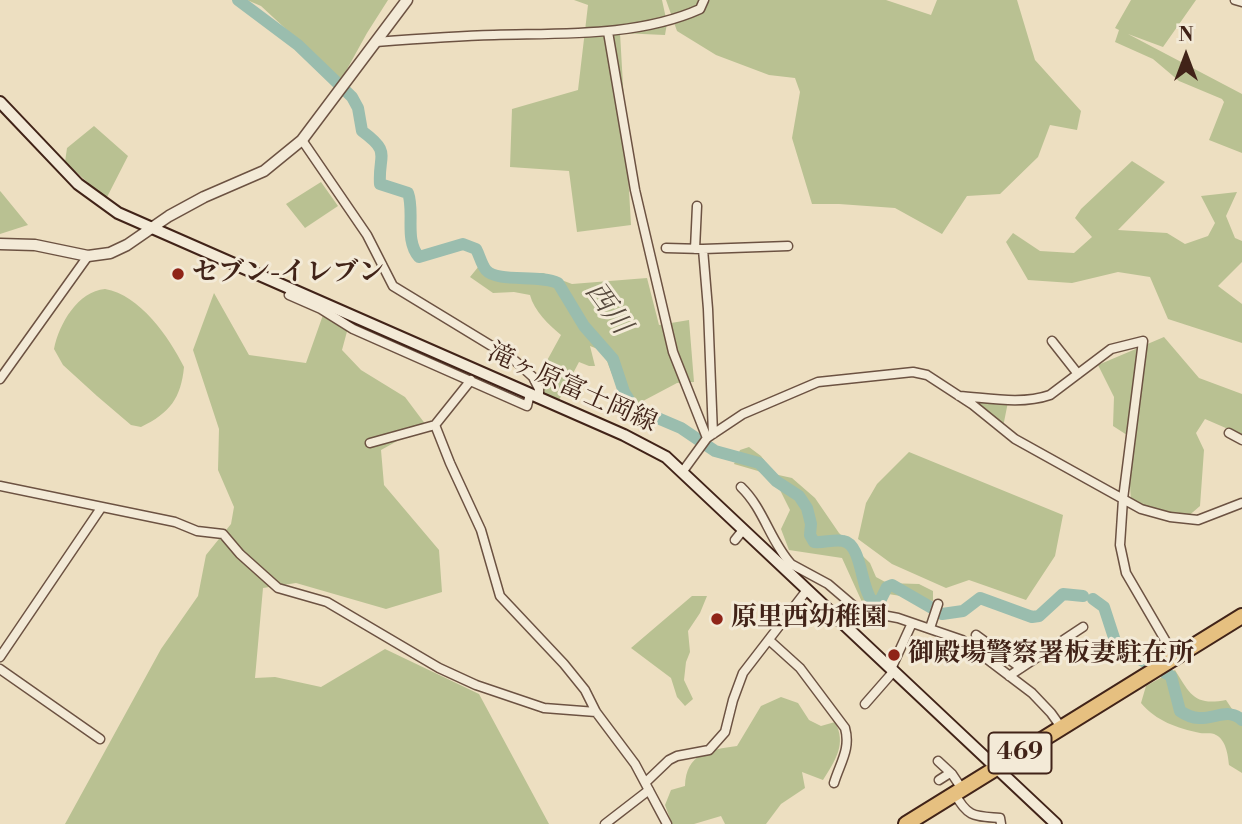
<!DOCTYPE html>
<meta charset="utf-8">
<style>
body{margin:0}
#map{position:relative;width:1242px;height:824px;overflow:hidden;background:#eddfc1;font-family:"Libre Bodoni",serif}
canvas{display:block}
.north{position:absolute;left:1151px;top:21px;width:70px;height:70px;-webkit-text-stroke:5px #f3ead7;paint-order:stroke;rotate:0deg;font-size:19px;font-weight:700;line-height:28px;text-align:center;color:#412318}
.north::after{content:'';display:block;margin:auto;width:24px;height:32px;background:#412318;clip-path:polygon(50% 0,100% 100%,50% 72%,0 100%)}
</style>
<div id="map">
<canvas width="1242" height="824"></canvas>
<div class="north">N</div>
</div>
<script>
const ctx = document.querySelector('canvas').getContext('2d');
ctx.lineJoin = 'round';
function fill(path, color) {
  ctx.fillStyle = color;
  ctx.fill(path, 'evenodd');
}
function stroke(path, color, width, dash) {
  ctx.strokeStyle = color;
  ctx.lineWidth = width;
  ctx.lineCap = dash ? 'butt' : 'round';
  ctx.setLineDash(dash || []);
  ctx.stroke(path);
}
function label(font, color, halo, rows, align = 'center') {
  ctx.font = font + ' "Libre Bodoni","Noto Serif JP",serif';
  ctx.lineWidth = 6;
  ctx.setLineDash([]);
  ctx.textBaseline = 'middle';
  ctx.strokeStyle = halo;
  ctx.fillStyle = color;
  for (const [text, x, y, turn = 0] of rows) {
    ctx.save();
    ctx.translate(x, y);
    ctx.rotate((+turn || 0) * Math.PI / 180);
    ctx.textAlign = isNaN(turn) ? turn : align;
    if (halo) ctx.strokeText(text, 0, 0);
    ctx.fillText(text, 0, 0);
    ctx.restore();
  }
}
fill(new Path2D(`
 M247,0H388L367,33L341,80L261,6Z
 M574,0H662L667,23L665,35L620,33L631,225L577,232L569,171L510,167L512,109L578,90L588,5Z
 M666,0H886L931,15L937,0H1017L1035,60L1081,111L1077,130L1050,125L1038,157L1000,194L967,196L942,234L895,208L839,204H812L792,138L800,92L795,78L769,75L716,55L677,31Z
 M1131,0H1196L1163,47L1128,34L1242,94V153L1209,140L1224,102L1222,99L1179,81L1153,59L1115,42L1119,30L1115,28Z
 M94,126L128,156L106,199L65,162L67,148Z
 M1132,161L1165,182L1118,230L1167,233L1185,244L1208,236L1215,223L1201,196L1237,192L1226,216L1235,238L1242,241V262L1218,286L1242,304V343L1168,319L1150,277L1118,272L1072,283L1028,280L1006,242L1013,233L1040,251L1074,253L1092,237L1075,218L1081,209Z
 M321,182L338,206L305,228L286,204Z
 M0,191L1,192L28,225L0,234Z
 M479,266L498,273H543L572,284L647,278L659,325L689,320L694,382L677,383L626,410L603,351L590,346L595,366H589L579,362L558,402L544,394L538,377L561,335C549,325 534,311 530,295L514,292L493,293L470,277Z
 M105,289C140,295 169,337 184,367C181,398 170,413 141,427L131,425L97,396L63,365L54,349C59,324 78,291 105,289Z
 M214,293L249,355L306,363L323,315L349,324L342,350L361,370L405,397L426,425L381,450L384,485L439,550L442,592L386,609L296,583L263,588L255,678L275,677L321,687L385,649L479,694L549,824H65L161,649L198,596L206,555L231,524L234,507L218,470L219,429L193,350Z
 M1164,337L1199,378L1242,394V435L1205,419L1196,433L1204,450L1200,506L1186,518L1131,502L1127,435L1113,426L1114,397L1098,365Z
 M966,398L1008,402L1003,427Z
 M749,447L761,456L774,474L792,478L815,498L839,533L870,563L876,577L887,583L919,584L933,591V601L888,594L862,602L842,558L789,550L781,529L790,510L776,482L758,471L734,464L740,450Z
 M909,452L1063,515L1055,556L1026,600L969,580L946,588L892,564L858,539L866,503L877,484Z
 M692,596H707L700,613L688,631L690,652L686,662L684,680L693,699L685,706L677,697L671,678L631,648Z
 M1175,670C1190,694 1194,706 1226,700L1242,724V773L1229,765C1228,755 1226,740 1216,735C1211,732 1205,734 1200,733C1177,728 1156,721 1141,703L1146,686Z
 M781,697L798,703L809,720L821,726L835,722C847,744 835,761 823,780L802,772L805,788L781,804L766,824H725L721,816L694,824H672L665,805L671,790L685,786C686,753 709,750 737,746L761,706Z`), '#b9c192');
stroke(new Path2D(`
 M238,0L298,45L352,97L358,108L362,131C392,153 378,154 380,184L408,193C415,212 404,240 419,257L463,244L476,249C480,256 481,264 486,270C497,283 540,274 558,283L584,326L613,359L624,392L634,408L681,428L715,451L759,463L776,481L799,496L807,508L811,524L810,535L814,542C824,543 834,539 843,541C862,544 860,586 872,601H880L887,587L892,585L932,608
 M1093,599L1104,607L1117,647L1171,676L1180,711C1207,730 1223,703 1242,720
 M942,614L963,611L980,598L1032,617L1039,616L1063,594L1083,596`), '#9abdae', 12);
const minor = new Path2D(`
 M1235,0L1242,2
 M608,32L635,190L673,352L707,438
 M376,42C415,39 454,36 494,35C560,33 638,37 700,9L704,0
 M302,140L367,235L393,286L513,359L533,377L539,389V398
 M666,248L703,249L708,309L713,434
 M695,249L697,206
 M703,249L788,246
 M289,295L321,309L353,329L527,406L530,394
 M1052,341L1078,374
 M0,379L88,256
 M959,396C989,398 1021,405 1050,395L1111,349L1143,341L1123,499L1120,545L1126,573L1175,657
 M435,425L471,380
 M1229,433L1242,440
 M370,443L435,425L450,463L481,530L500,596L564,664L585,690L596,712L635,764L667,824
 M683,471L707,438L743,414L818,382L913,372L927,375L973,405L1015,439L1141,509L1170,517L1198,520L1242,503
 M0,486L175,522L197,531L223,534L240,554L278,588L327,602L439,668L476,685L544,708L596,712
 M741,487C764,509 770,541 791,564
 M735,540L743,530
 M786,569L791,564L828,584L855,607L866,612L898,618L962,640L1032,693L1051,713L1061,727
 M930,628L938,604
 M976,635L1021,668
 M769,640L800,668L845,728C851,749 840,763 834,783
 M0,657L101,508
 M0,669L100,739
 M891,669L912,623
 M1009,676L1083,627
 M865,704L893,672
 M938,761L952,774L962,789
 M939,780L950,773
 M646,782L669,760L677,756L709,750L725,732L733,700L743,673L807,590
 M955,794C968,818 975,816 1000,818L1001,824
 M605,824L649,790`);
const tertiary = new Path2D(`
 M0,244L35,245L88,256L110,253L127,245L169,216L204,197L264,171L302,140L407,0`);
const secondary = new Path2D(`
 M0,102L78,184L118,213L624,435L666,457L1056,824`);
const trunk = new Path2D(`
 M906,824L1242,616`);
stroke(minor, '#6c5242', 11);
stroke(tertiary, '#6c5242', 13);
stroke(secondary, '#412318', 14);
stroke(trunk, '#412318', 18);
stroke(minor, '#f3ead7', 8);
stroke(tertiary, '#f3ead7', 10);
stroke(secondary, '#f3ead7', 10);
stroke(trunk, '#e6c080', 14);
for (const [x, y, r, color] of [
 [178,274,7,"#8f2418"],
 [717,619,7,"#8f2418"],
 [894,655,7,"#8f2418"]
]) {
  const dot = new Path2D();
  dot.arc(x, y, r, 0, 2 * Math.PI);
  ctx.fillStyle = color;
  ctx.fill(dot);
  stroke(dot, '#f3ead7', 2.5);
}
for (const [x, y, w] of [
 [1020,753,63]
]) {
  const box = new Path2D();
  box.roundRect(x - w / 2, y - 20.5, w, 41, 5);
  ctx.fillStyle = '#f3ead7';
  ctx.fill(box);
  stroke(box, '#412318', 2);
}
label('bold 24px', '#412318', null, [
 ["469",1020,753]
]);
label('bold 26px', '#412318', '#f3ead7', [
 ["セブン-イレブン",192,274],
 ["原里西幼稚園",731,619],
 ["御殿場警察署板妻駐在所",908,655]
], 'left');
label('26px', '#412318', '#f3ead7', [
 ["滝ヶ原富士岡線",572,389,24]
]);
label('italic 28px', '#574a3e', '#f3ead7', [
 ["西川",607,309,54]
]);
</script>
